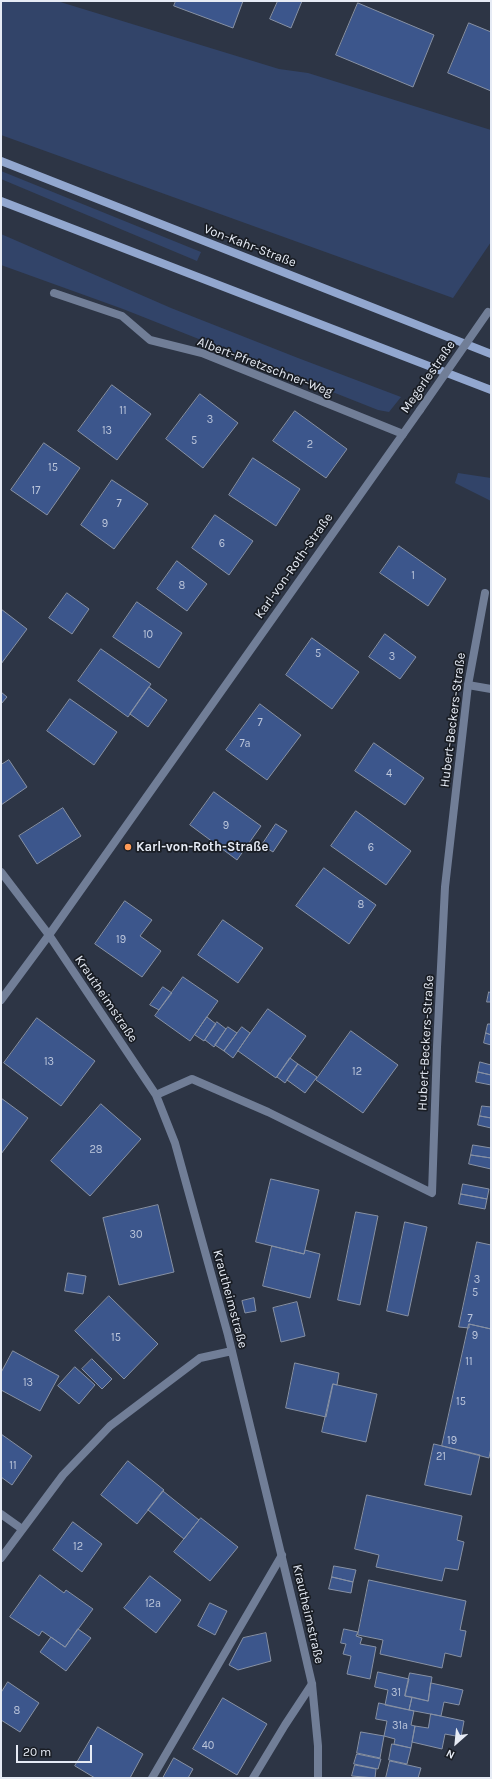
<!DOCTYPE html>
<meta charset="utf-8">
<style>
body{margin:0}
#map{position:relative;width:492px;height:1779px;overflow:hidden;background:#2d3545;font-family:Karla,sans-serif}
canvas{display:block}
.frame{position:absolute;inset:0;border:2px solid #e6ebf5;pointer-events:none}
.north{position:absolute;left:436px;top:1723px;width:40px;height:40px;-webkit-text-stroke:3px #191d24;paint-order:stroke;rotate:207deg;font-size:11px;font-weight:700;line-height:16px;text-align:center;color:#e6ebf5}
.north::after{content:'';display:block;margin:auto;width:14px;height:18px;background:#e6ebf5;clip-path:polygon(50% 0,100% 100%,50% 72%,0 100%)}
.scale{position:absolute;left:16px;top:1745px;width:76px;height:18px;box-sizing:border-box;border:2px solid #e6ebf5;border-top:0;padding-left:5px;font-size:12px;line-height:14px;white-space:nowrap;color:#e6ebf5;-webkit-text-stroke:3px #191d24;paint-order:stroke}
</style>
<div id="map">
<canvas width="492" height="1779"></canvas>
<div class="frame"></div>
<div class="north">N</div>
<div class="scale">20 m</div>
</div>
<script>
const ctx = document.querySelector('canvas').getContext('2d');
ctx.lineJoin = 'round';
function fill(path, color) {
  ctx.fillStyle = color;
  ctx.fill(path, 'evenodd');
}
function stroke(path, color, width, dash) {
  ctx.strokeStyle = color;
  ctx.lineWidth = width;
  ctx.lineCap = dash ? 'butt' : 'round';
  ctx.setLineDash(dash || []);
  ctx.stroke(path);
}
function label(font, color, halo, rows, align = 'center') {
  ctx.font = font + ' Karla,sans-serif';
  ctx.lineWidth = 3.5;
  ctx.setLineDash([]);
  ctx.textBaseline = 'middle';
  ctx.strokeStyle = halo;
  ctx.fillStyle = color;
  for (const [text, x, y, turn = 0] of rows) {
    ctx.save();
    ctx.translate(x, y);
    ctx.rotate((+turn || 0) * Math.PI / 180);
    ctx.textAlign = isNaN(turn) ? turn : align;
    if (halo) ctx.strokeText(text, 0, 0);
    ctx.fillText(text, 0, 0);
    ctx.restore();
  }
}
fill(new Path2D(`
 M1,1H57L279,69L308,73L491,130V242L453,298L1,135Z
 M1,171L201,252L197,261L20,187L1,179Z
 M1,234L171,308L298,358L401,397L389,412L378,410L123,309L1,265Z
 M458,473L491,478V501L455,483Z`), '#324469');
const building = new Path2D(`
 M176,1H243L233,28L174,6Z
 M278,1H302L291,28L270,19Z
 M358,3L434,35L413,87L336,55Z
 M469,23L491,32V91L448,73Z
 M112,385L151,414L117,460L78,431Z
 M200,394L238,423L203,468L166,439Z
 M295,411L347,449L326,478L273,441Z
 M44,443L80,468L47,515L11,490Z
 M253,458L300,489L276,526L229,495Z
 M112,480L148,504L114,549L81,525Z
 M215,515L253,541L229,575L192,548Z
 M399,546L446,579L428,606L380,573Z
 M177,561L207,584L187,611L157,589Z
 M67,593L89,609L72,634L49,618Z
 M137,602L182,633L159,668L113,637Z
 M1,609L27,629L1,664Z
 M385,634L416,657L400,679L369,657Z
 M312,638L359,672L332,709L286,675Z
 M101,649L151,684L128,717L78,681Z
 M149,687L167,700L148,727L130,714Z
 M1,692L7,697L1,704Z
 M70,699L117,732L94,765L47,731Z
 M260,704L301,735L267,780L226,750Z
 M374,743L424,778L405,805L355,771Z
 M9,760L27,787L1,805V765Z
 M214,792L261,826L237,860L190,825Z
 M63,808L81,836L37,864L19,836Z
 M356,811L411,851L386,885L331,846Z
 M276,824L287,831L273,852L262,845Z
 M324,868L376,905L349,944L296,906Z
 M125,901L152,920L140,936L161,951L142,977L95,944Z
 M223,920L263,948L238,983L198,955Z
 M183,977L218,1001L190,1041L155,1016Z
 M163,987L172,993L159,1010L150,1005Z
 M489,992L491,993V1002H487Z
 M268,1009L306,1036L276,1078L238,1051Z
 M207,1017L216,1024L204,1041L195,1035Z
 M37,1018L95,1061L61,1106L4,1063Z
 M217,1022L226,1029L214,1047L205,1040Z
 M488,1024H491V1035L486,1033Z
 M228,1027L237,1033L224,1051L215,1045Z
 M242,1027L250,1033L233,1058L224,1051Z
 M351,1031L398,1065L363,1113L316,1080Z
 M486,1033L491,1035V1045L484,1043Z
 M290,1058L298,1064L285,1083L277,1077Z
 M480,1062L491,1065V1075L478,1072Z
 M298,1064L317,1077L305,1093L287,1080Z
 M478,1072L491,1075V1085L476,1082Z
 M1,1098L28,1118L1,1154Z
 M101,1104L141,1139L90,1196L51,1161Z
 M482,1106L491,1107V1118L480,1116Z
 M480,1116L491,1118V1128L478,1125Z
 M473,1145L491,1148V1158L471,1155Z
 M471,1155L491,1158V1169L469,1164Z
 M271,1179L319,1190L304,1254L256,1242Z
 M463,1184L489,1189L487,1199L461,1194Z
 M461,1194L487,1199L485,1209L459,1204Z
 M158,1205L174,1272L119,1285L103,1218Z
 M356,1212L378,1216L360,1305L338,1300Z
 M405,1222L427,1227L408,1316L387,1311Z
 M477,1242L491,1245V1329L469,1324V1328L459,1327Z
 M272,1246L304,1254L305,1250L320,1254L310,1298L263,1286Z
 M68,1273L86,1276L83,1294L65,1291Z
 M109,1296L158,1344L124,1379L75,1331Z
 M254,1298L256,1311L245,1313L242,1301Z
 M297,1302L305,1336L281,1342L273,1308Z
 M469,1324L491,1329V1448L489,1458L442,1446Z
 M13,1351L59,1376L40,1411L1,1390V1373Z
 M92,1359L112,1379L102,1389L82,1369Z
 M295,1363L339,1373L337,1385L333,1384L326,1417L286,1408Z
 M75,1367L95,1385L79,1404L58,1386Z
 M333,1384L377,1394L366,1442L322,1432Z
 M1,1434L32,1456L12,1485L1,1477Z
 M434,1444L480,1455L471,1495L425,1485Z
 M128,1461L164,1490L137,1524L101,1495Z
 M163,1491L199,1520L184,1539L148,1510Z
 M367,1495L462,1516L457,1540L464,1542L458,1570L445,1568L442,1581L376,1567L379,1555L355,1549Z
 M201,1518L238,1547L210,1581L174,1552Z
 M73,1522L102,1544L82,1572L53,1550Z
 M334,1566L356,1570L353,1582L332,1577Z
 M40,1575L64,1593L66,1590L93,1609L65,1647L42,1631L39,1636L10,1617Z
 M150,1576L181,1600L156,1633L124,1608Z
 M332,1577L353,1582L351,1593L329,1589Z
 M369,1580L466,1601L460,1630L466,1631L461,1657L445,1653L442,1668L380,1654L383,1640L358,1635Z
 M210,1603L227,1611L215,1635L198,1626Z
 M78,1629L91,1638L66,1671L40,1652L51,1637L65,1647Z
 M344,1629L358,1632L356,1636L362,1638L360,1644L376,1647L370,1679L347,1674L351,1656L343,1654L346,1644L341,1643Z
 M266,1633L271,1661L238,1670L229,1665L243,1638Z
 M378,1672L409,1679L405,1696L412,1697L409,1710L385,1705L388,1690L375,1687Z
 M410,1673L432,1677L428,1701L405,1696Z
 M8,1682L39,1703L20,1732L1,1720V1693Z
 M431,1683L463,1690L459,1705L444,1702L441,1716L409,1710L412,1697L428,1701Z
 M223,1698L267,1724L237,1775L193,1749Z
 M379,1703L414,1711L411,1725L415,1726L411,1748L394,1744L395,1739L384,1736L387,1721L376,1719Z
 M431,1714L464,1721L461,1737L445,1734L442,1749L412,1742L415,1726L428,1728Z
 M98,1727L143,1754L130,1778H95L75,1766Z
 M361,1732L384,1736L380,1758L357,1753Z
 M392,1744L411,1748L407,1764L389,1760Z
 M357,1754L381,1759L378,1769L354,1764Z
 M174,1758L193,1769L188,1778H163Z
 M390,1761L421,1768L418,1778H386Z
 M355,1765L376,1769L375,1778L352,1776Z`);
fill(building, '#3c568c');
stroke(building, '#8791a4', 1);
stroke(new Path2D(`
 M54,293L122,316L150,340L202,353L403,434
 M468,685L491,689
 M1,1514L22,1529
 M152,1778L282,1555
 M253,1778L285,1725L312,1684`), '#717e97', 8);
stroke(new Path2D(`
 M1,872L49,935L156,1095L175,1143L228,1335L299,1628L312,1684L318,1746V1778
 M156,1095L192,1079L268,1112L432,1193L437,1047L445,887L468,685L485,593
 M1,1558L63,1475L110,1426L200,1358L232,1351`), '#717e97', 8);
stroke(new Path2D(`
 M1,1000L49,935L420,410`), '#717e97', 8);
stroke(new Path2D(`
 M1,161L491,354
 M1,201L491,390`), '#92a7cf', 8);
stroke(new Path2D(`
 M420,410L488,312`), '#717e97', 8);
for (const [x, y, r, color] of [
 [128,847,4,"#fe9b58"]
]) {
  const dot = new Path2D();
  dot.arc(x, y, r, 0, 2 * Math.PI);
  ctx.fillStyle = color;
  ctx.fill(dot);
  stroke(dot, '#191d24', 1.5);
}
label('11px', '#bcc6db', null, [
 ["11",123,411],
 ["3",210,420],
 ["13",107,431],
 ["5",194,441],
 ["2",310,445],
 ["15",53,468],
 ["17",36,491],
 ["7",119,504],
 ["9",105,524],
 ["6",222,544],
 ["1",413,576],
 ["8",182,586],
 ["10",148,635],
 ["5",318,654],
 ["3",392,657],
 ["7",260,723],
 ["7a",245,744],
 ["4",389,774],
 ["9",226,826],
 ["6",371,848],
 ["8",361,905],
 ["19",121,940],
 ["13",49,1062],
 ["12",357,1072],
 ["28",96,1150],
 ["30",136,1235],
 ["3",477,1280],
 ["5",475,1293],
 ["7",470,1319],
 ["9",475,1336],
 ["15",116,1338],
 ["11",469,1362],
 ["13",28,1383],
 ["15",461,1402],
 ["19",452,1441],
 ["21",441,1457],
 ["11",13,1466],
 ["12",78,1547],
 ["12a",153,1604],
 ["31",396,1693],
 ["8",17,1711],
 ["31a",400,1726],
 ["40",208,1746]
]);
label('13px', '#e6ebf5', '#191d24', [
 ["Von-Kahr-Straße",250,246,21],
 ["Albert-Pfretzschner-Weg",265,367,21],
 ["Megerlestraße",428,377,-55],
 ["Karl-von-Roth-Straße",294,566,-55],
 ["Hubert-Beckers-Straße",453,720,-83],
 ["Krautheimstraße",106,999,56],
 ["Hubert-Beckers-Straße",426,1043,-87],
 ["Krautheimstraße",230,1299,75],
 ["Krautheimstraße",308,1614,77]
]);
label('bold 13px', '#e6ebf5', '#191d24', [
 ["Karl-von-Roth-Straße",136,847]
], 'left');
</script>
